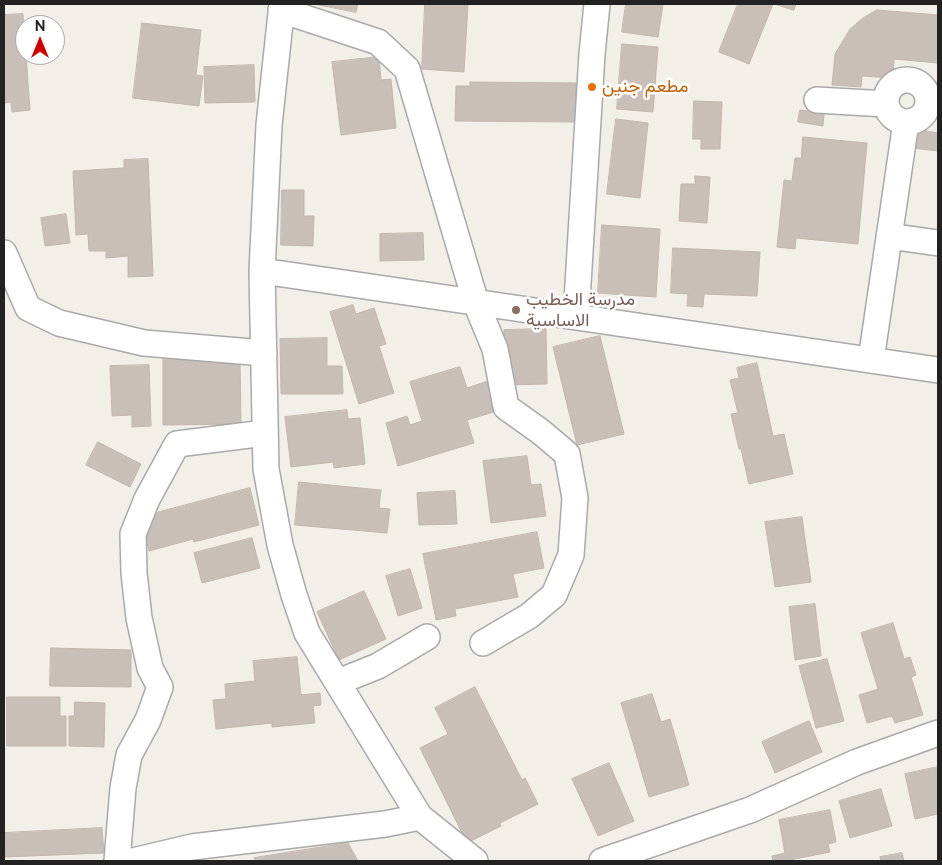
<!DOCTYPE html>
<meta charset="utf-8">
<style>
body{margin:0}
#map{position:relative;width:942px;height:865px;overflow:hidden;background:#f2efe9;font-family:Raleway,sans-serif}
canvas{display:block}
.frame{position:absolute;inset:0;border:5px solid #222;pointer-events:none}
.north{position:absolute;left:15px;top:15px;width:50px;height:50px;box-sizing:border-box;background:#fff;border:1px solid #a7a7a7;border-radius:50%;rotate:0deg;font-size:14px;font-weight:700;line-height:20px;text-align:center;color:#222}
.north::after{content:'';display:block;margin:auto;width:18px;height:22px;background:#d40000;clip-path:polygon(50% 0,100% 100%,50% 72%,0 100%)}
</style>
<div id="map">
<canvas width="942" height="865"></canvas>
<div class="frame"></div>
<div class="north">N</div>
</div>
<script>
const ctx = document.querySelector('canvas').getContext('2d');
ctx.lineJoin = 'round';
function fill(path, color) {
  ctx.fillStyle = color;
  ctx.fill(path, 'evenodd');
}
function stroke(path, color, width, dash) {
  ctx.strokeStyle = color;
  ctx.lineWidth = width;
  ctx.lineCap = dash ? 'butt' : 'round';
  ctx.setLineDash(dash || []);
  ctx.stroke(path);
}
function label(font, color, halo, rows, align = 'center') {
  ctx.font = font + ' Raleway,Vazirmatn,sans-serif';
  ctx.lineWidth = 5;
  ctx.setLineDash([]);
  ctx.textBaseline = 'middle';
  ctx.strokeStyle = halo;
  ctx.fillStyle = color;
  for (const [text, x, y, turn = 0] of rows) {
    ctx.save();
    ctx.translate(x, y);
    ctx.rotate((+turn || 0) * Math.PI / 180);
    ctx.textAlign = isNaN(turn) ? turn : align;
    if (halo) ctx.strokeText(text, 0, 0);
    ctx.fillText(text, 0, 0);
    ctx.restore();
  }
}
const building = new Path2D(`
 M314,4H358L356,12Z
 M425,4H468L464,72L422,69Z
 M626,4H663L658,37L622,32Z
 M738,4H773L749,64L719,52Z
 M775,4H796L794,10Z
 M877,10L938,15V63L894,59L893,78L862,76L861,87L832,85L835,54L850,29L863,18Z
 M23,14L25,55H26L30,110L12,112L11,102L4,103V15Z
 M142,23L201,30L196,75L203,76L199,106L133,98Z
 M622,44L658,47L653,112L617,109Z
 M379,57L381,80L391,79L396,128L341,135L332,62Z
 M254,65L255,102L205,103L204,67Z
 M470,82L576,83V122L455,121L456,86H470Z
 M694,101L722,102L720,149H701V139H693Z
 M800,110L824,113L823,126L798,122Z
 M616,119L648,123L640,198L607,194Z
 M914,129L938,133V151L912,148Z
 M803,137L867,143L858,244L796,238L795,249L777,247L784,180L792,181L795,158H801Z
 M148,159L153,276L128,277V256L106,258V251H89L88,234L76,235L73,171L124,168V160Z
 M695,176L710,177L707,223L679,221L681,184H695Z
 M282,190H304V216H314L313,246L281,245Z
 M66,214L70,243L45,246L41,218Z
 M602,225L660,229L656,297L598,293Z
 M423,233L424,260L380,261V234Z
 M673,248L760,252L757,296L704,294L703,307L687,306L688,294L671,293Z
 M353,305L356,314L374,308L386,344L379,346L394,393L359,404L330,312Z
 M546,329L547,384L505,385L504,330Z
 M600,336L624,434L577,445L553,347Z
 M327,338V366H342L343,394H281L280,339Z
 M240,356L241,424L163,425V357Z
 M757,363L773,436L784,434L793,474L749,484L741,449H739L731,414L738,413L730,380L739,378L737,368Z
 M149,365L151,426L132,427V415L112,416L110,366Z
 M460,367L467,388L488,381L497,411L467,420L474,443L398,466L386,423L407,416L410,425L422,421L410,382Z
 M347,410L348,419L360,418L365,464L334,468L333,462L291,467L285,417Z
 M98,442L141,464L130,487L86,465Z
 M527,456L531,485L541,484L546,516L491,523L483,461Z
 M299,482L381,490L379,508L390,509L387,533L295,525Z
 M250,488L259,525L194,542L193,539L149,551L141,517Z
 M455,491L457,524L419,525L417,493Z
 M802,517L811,582L775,587L765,522Z
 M537,532L544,568L513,574L518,597L455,609L456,616L436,620L423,554Z
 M252,538L260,568L202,583L194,553Z
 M410,569L422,608L398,616L386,576Z
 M364,591L386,639L339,660L317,612Z
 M815,604L821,656L795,660L789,607Z
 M893,623L904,659L910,657L916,675L911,677L923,715L895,723L892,716L867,723L859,695L878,689L861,633Z
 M51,648L131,650V687L50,686Z
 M297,657L301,695L320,693L321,705L313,706L315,723L272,727V723L216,729L213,700L226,699L225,684L255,681L253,661Z
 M827,659L844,721L816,728L799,666Z
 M475,687L522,780L525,778L538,804L500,823L501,826L467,843L420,748L448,734L435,708Z
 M652,694L661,722L670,719L689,785L649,797L621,703Z
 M7,697H60V716H66V746H7Z
 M75,702L105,703L104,747L69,746V716H74Z
 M809,721L822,752L775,773L762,742Z
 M609,763L634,821L598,836L572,779Z
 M938,767V814L915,819L905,774Z
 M881,789L892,826L850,838L839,801Z
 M830,810L836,842L828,844L830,852L785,861H773L772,856L785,853L779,820Z
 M102,828L104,853L5,857L4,833Z
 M348,843L358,861H256L254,858Z
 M902,853L904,861H881L880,857Z`);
fill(building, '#c7bfb8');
stroke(building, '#c4b6ab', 1);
const minor = new Path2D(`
 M282,4L269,125L262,271L266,469L280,545L294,595L307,633L420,817L475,861
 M281,10L378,42L407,69L476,303L495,349L506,407L541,432L567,454L575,498L571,555L554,595L529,616L483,643
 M886 101a21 21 0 1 1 42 0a21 21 0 1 1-42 0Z
 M817,100L886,104
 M889,236L938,243
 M4,253L28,308L59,323L144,343L264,353
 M262,271L938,370
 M576,317L592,54L597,4
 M871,360L906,122
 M338,682L378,666L427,637
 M117,861L123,788L129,755L148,720L160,687L150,668L139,618L134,573L133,534L147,499L177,444L265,433
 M133,861L192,847L385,824L420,817
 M602,861L750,810L857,762L938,733`);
stroke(minor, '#a9a9a9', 28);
stroke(minor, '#fff', 25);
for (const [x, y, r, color] of [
 [592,87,5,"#e8710a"],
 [516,310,5,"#8d6e63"]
]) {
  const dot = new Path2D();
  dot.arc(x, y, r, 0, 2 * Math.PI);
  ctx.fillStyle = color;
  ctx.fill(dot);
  stroke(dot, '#fff', 2);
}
label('18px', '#c56008', '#fff', [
 ["مطعم جنين",602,87]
], 'left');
label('18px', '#785e54', '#fff', [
 ["مدرسة الخطيب",526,300],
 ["الاساسية",526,321]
], 'left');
</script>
